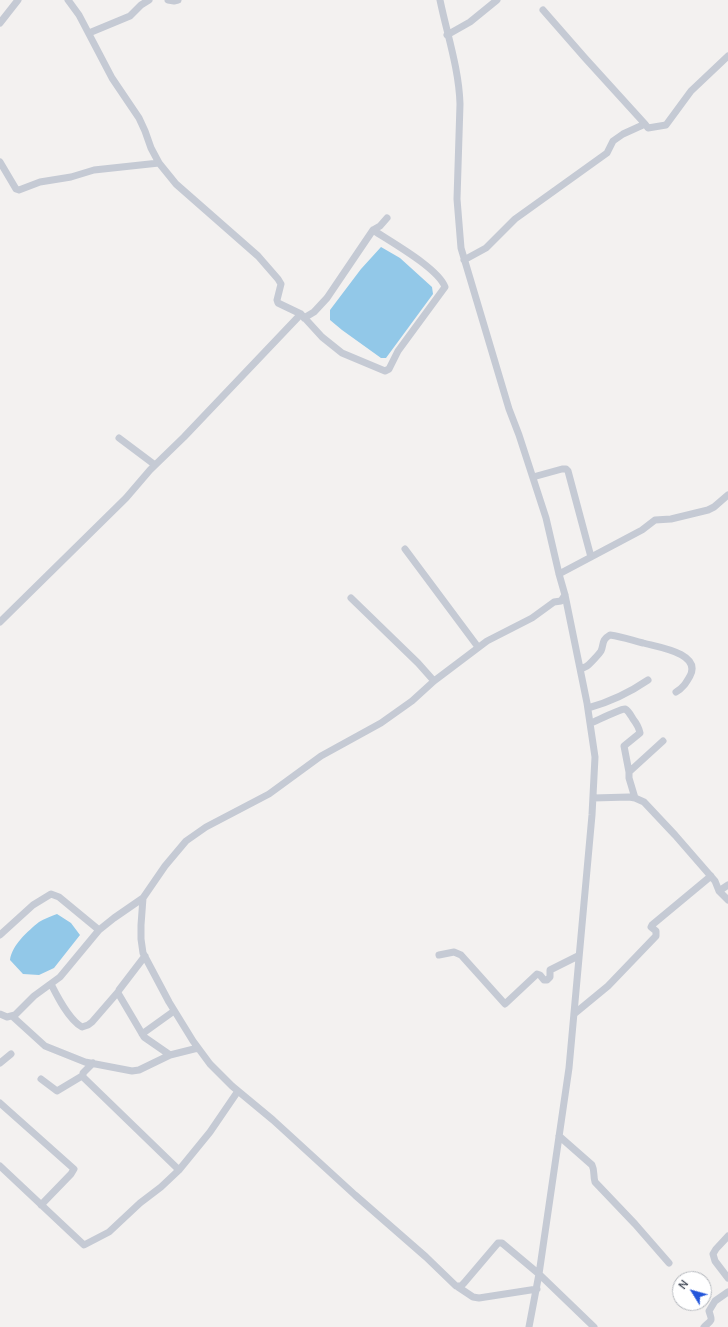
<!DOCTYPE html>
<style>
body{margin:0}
#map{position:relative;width:728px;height:1327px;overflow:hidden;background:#f3f1f0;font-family:Manrope,sans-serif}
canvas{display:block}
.north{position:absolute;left:672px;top:1271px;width:40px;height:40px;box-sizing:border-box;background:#fff;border:1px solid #b6b9be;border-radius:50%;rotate:307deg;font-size:11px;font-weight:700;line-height:16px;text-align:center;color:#49505d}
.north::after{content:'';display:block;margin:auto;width:14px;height:18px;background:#2356da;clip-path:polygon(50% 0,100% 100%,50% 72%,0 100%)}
</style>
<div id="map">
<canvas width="728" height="1327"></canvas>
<div class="north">N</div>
</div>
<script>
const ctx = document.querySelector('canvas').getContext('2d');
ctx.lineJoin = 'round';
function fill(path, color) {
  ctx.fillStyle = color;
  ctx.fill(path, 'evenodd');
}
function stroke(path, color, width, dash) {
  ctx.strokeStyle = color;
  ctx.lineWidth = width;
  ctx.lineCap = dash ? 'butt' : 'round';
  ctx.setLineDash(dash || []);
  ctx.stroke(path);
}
fill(new Path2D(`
 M381,247L400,258L432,287L433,294L386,358H381L342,330L330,320V310L361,269Z
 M57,914L71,923L80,935L54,968L39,975L23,974L10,960C12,945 28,931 39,922C44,919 51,916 57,914Z`), '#92c8e8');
stroke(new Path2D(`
 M68,0L79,15L112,78L139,118L145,131L151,148L159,163L176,184L258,256L278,279L281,284L277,300L278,303L301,314L322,337L342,353L385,371L389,369L398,351L445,287C438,268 391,242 373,230
 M168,0L174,1L178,0
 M440,0C447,34 459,69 460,104L457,199L461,248L509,409L519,435L546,518L559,574L565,595L587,703L595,757L592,815L569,1068L539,1274L529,1327
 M543,10L585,58L645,124
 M0,23L18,0
 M89,33L130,16L141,5L149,0
 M447,35L470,22L497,0
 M0,162L16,189L19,190L40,182L71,177L94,170L159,163
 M464,260L486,248L515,219L607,153L613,141L623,134L645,124L648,128L666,125L691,91L728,56
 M304,318L314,312L327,298L373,230L380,226L387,218
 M119,438L155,465
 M533,477L562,469H566L568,471L591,557
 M405,549L478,647
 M559,574L642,530L655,520L671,519L708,510L714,507L728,495
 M351,598L418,663L434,681
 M0,622L126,498L150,470L184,437L301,314
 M581,669C582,668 586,667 587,666C589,665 600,653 601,651C604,645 601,640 610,635C623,637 631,640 643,643C657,647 702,653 690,676C686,683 683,688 676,692
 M588,708C610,702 629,693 648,680
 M591,723C596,721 623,708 625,709C629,711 631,716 633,719C637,724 639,728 640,733L624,746L629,772
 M593,798L629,797L635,798L644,802L675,835L715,881L719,891L728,900
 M635,798L629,778V772L663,741
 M719,891L728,885
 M143,898L141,925V939L143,953L169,1002L193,1041L210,1064L232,1086L273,1120L355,1195L426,1257L456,1286H461L464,1283L498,1243H502L539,1274L594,1327
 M0,935L33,905L51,894L59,897L99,930
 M439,955L454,952L461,955L505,1004L537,974L540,975L544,980H547L550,977V970L578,956
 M145,956L119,990L118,993L144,1037L170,1055
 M51,984C57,996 69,1020 82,1027L88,1025L92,1022L118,992
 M0,1014L7,1017L15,1015L34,996L60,977L99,930L114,918L143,898L165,866L186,841L206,827L269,794L321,756L381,723L412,701L434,681L487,641L532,618L554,602L561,601L565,595
 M574,1014L608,986L656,936V931L651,927L652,925L711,876
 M12,1016L45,1046L85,1062L132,1071L139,1070L170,1055L198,1048
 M142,1034L174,1011
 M0,1063L11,1054
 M93,1063L83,1073V1077L179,1170
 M41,1079L57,1091L82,1076
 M0,1103L74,1169L71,1174L41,1205
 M559,1136L592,1165C595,1171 593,1176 595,1182L635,1224L669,1263
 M0,1166L84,1245L109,1232L140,1203L161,1187L179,1170L210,1132L238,1091
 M728,1236L716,1249L713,1254L715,1261L728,1278
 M458,1287L473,1297L479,1298L537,1289
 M704,1327C713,1319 712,1321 709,1311L715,1301L728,1292`), '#c5cad4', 7);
</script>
